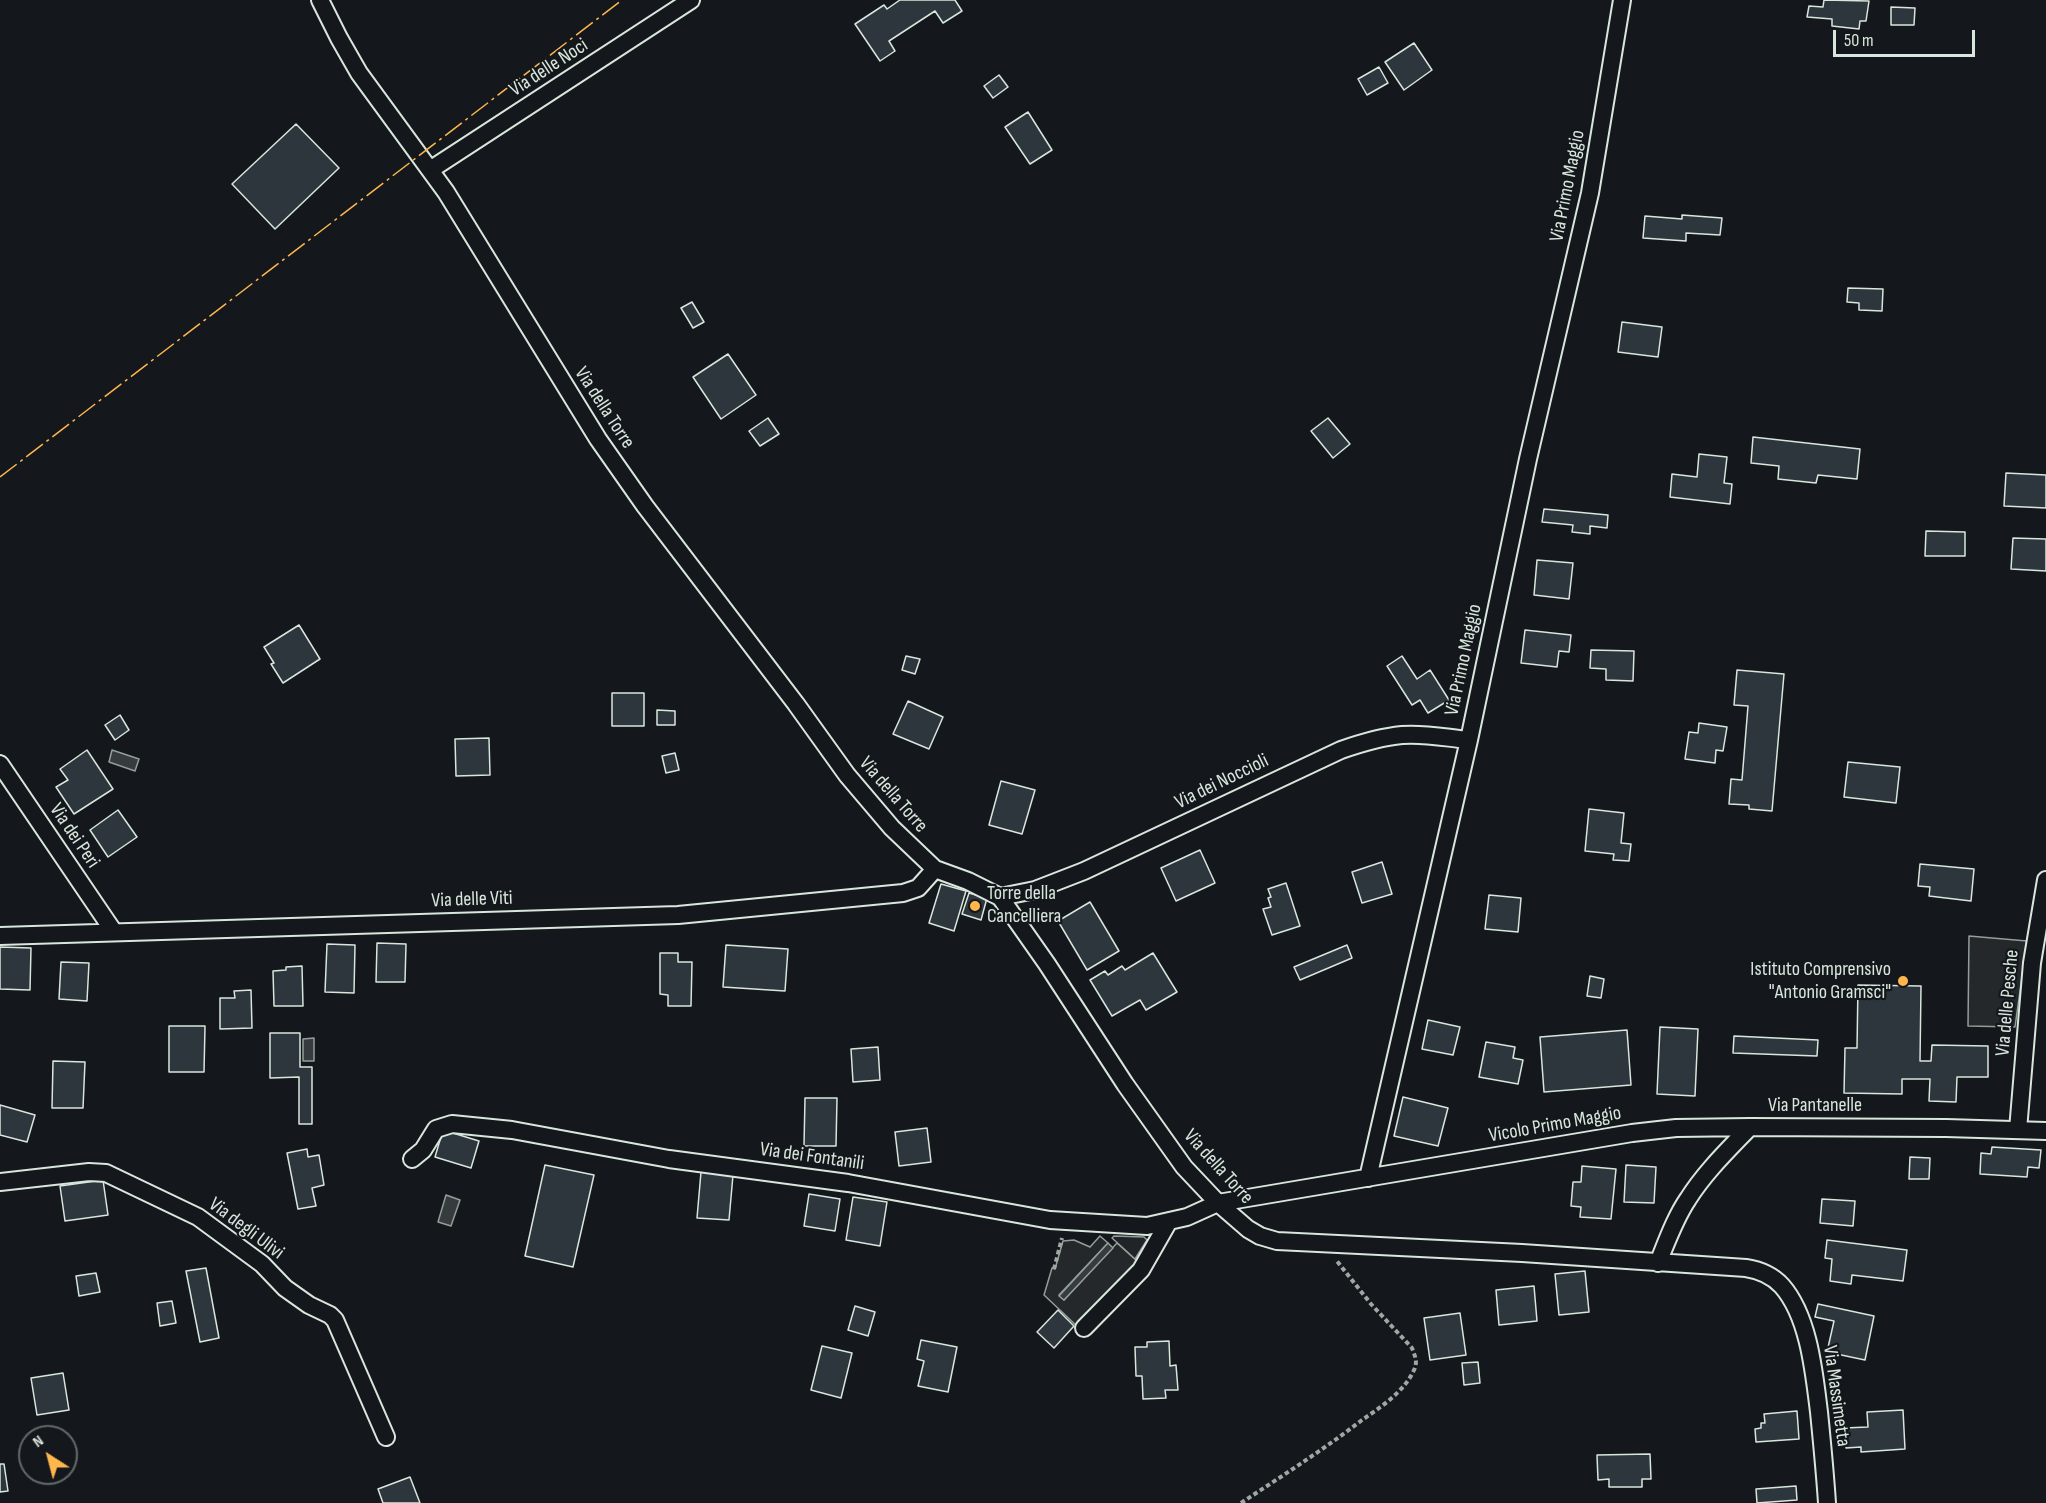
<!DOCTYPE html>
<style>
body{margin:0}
#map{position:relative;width:2046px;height:1503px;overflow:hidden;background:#14181c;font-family:"Sofia Sans Condensed",sans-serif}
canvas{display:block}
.north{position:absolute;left:18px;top:1425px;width:60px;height:60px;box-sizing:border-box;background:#14181c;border:2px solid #626a69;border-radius:50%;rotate:324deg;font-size:16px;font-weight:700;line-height:24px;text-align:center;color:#d8e6dc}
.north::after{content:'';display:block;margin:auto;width:21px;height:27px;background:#ffb74d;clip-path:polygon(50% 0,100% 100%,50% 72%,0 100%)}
.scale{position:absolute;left:1833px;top:30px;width:142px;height:27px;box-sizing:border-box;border:3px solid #d8e6dc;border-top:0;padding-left:8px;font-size:18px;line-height:21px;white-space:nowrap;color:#d8e6dc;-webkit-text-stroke:4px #14181c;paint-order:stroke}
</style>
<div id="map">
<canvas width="2046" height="1503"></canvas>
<div class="north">N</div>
<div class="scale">50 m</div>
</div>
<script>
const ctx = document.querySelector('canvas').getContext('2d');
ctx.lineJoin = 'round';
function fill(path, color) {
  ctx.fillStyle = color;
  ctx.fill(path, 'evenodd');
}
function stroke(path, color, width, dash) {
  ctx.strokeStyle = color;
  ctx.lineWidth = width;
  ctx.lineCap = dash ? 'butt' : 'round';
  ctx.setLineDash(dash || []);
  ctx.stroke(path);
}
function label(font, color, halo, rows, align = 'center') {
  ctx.font = font + ' "Sofia Sans Condensed",sans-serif';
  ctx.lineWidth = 4.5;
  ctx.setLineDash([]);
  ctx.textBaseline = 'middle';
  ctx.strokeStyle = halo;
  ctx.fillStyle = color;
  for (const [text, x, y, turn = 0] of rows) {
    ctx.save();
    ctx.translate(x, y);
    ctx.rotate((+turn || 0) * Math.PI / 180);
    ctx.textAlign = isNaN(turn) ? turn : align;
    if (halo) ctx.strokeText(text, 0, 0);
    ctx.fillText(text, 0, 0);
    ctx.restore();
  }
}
const green = new Path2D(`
 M1114,1236L1144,1237L1147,1240L1135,1259L1112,1238Z`);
fill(green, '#202428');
stroke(green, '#939e99', 1.5);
const parking = new Path2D(`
 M1969,936L2027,941L2015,1027L1968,1026Z
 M1100,1236L1108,1243L1059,1295L1064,1300L1117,1243L1139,1263L1079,1328L1044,1295L1052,1268L1055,1269L1063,1241L1074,1240L1090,1247Z`);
fill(parking, '#24282b');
stroke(parking, '#939e99', 1.5);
const water = new Path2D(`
 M112,750L139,759L135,771L109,762Z
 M314,1038V1061H303V1039Z
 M446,1195L460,1200L451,1226L438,1222Z
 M1108,1243L1113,1248L1064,1300L1059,1296Z`);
fill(water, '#363b3e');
stroke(water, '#939e99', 1.5);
const building = new Path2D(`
 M900,0H955L962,11L943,23L935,11L889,41L895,51L880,61L855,24L884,5L887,9Z
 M1824,0L1869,1L1866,21H1860L1859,29L1832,26V19L1807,17L1809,6L1823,7Z
 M1891,7L1915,8L1914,25H1891Z
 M1414,43L1432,70L1404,90L1385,62Z
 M1379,67L1388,83L1367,95L1358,79Z
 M999,75L1008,87L993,98L984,86Z
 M1028,112L1052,150L1030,164L1005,127Z
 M296,124L339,168L275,229L232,184Z
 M1682,215L1722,218L1720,235L1686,233V241L1643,238L1645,216L1682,219Z
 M1848,288L1883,289L1882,311L1859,310V303L1847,302Z
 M692,302L704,322L693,328L681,308Z
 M1622,322L1662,327L1658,357L1618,352Z
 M728,354L756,395L721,419L693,377Z
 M768,418L779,434L760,446L749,431Z
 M1328,418L1350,444L1333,458L1311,431Z
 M1753,437L1860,449L1857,479L1818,475L1816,483L1778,479L1779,466L1751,463Z
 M1699,454L1727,457L1724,483L1732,484L1730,504L1670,497L1672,474L1697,477Z
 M2006,473L2046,475V508L2004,506Z
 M1544,509L1608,515L1607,528L1590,526V534L1572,532L1573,525L1542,522Z
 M1926,531L1965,532V556H1925Z
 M2013,538L2046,539V571L2011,569Z
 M1537,560L1573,563L1569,599L1534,595Z
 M299,625L320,659L283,683L271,664L274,663L264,647Z
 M1525,630L1571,635L1569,652L1559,651L1557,667L1521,663Z
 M1591,650L1634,651L1633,681L1606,680V669L1590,668Z
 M906,656L920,659L915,674L902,670Z
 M1402,656L1417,679L1430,670L1449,700L1428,713L1420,700L1412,705L1387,666Z
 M1737,670L1784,674L1772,811L1749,809V805L1729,804L1731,779L1742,780L1748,706L1734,705Z
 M612,693H644V726H612Z
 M908,701L943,717L929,749L893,734Z
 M657,710L675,711V725H657Z
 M120,715L129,730L115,740L105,725Z
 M1699,723L1727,727L1723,751L1716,750L1715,763L1685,759L1689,732L1698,733Z
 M489,738L490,775L456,776L455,739Z
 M87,750L113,789L74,814L56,787L68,780L60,769Z
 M675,753L679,770L666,773L662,756Z
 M1848,762L1900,767L1896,803L1844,797Z
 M1001,781L1035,790L1022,834L989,825Z
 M1589,809L1624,813L1621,843L1631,844L1629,861L1613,860L1614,854L1585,851Z
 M118,810L137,837L108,857L90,830Z
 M1200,850L1215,883L1176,901L1161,868Z
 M1382,862L1392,894L1362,903L1352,872Z
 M1920,864L1974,869L1971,901L1929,896L1930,887L1918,886Z
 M1286,883L1300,926L1272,935L1263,909L1271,907L1268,898L1271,897L1268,889Z
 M941,884L966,891L954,931L929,923Z
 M969,893L987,898L981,920L962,914Z
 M1489,895L1521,898L1518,932L1485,929Z
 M1090,902L1119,951L1087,970L1058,921Z
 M377,943L406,944L405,982H376Z
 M327,944L355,945L354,993L325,992Z
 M726,945L788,949L785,991L723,987Z
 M1347,945L1352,958L1300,980L1294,967Z
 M0,947L31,948L30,990L0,989Z
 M660,953H678V962H692L691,1006H668V995L660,994Z
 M1153,953L1177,992L1146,1010L1140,1000L1112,1016L1090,980L1105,971L1108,975L1122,966L1125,970Z
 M61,962L89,963L87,1001L59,999Z
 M302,966L303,1006H274L273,971L286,970V967Z
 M1590,976L1604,979L1601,998L1587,996Z
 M1858,985L1921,986L1920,1061H1931L1932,1045L1988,1046V1077H1957L1956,1102L1929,1101L1930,1079H1902V1094L1844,1093L1845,1048H1857Z
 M251,990L252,1028L220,1029V998H235L234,991Z
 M1428,1020L1460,1027L1453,1055L1422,1049Z
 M169,1026H205L204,1072H169Z
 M1660,1027L1698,1029L1695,1096L1657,1094Z
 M1627,1030L1631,1085L1544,1092L1540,1037Z
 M270,1033H300V1067H312V1124H299V1077L270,1078Z
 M1734,1036L1818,1040L1817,1056L1733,1053Z
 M1486,1042L1515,1047L1513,1058L1523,1060L1518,1084L1479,1077Z
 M878,1047L880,1080L853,1082L851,1049Z
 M53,1061L85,1062L83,1108H52Z
 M1403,1097L1448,1108L1438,1146L1394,1136Z
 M805,1098H837L836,1146H804Z
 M0,1105L35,1115L27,1142L0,1135Z
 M927,1128L931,1162L899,1166L895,1132Z
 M443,1130L479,1141L471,1168L435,1157Z
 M1992,1147L2041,1150L2039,1168L2028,1167L2027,1177L1980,1174L1981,1153L1991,1154Z
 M307,1149L308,1157L319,1155L324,1185L312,1188L316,1206L298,1209L287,1153Z
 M1910,1157L1930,1158L1929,1179H1909Z
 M545,1165L594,1175L573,1267L525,1256Z
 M1626,1165L1656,1167L1654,1203L1624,1202Z
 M1582,1166L1616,1169L1611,1219L1580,1217L1581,1207L1571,1206L1573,1182H1581Z
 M701,1172L733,1175L729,1220L697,1218Z
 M103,1180L108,1215L65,1221L60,1186Z
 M809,1194L840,1199L835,1231L804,1226Z
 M853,1197L887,1202L880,1246L846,1240Z
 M1822,1199L1855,1201L1853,1226L1820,1223Z
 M1827,1240L1907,1250L1903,1281L1852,1275L1851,1284L1830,1281L1832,1259L1825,1258Z
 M206,1268L219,1338L200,1342L186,1271Z
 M1585,1271L1589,1312L1559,1315L1555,1274Z
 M96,1273L100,1292L79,1296L76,1276Z
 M1534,1286L1537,1321L1499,1325L1496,1290Z
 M172,1301L176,1323L160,1326L157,1303Z
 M1818,1304L1874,1316L1865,1360L1827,1352L1834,1321L1815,1317Z
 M855,1306L875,1312L868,1336L848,1330Z
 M1058,1310L1074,1326L1054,1348L1037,1332Z
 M1460,1313L1466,1355L1430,1360L1424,1318Z
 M921,1340L957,1347L948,1392L918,1386L924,1361L917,1359Z
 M1169,1341L1170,1366L1176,1365L1178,1390H1165L1166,1398L1143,1399L1142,1376H1136L1135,1347H1147V1342Z
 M822,1346L852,1353L841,1398L811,1390Z
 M1478,1362L1480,1383L1464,1385L1462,1363Z
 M63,1373L69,1410L37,1415L31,1378Z
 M1903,1410L1905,1449L1861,1452V1447L1846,1448L1844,1428L1868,1427L1867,1412Z
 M1797,1411L1799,1439L1756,1442L1755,1429L1761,1428V1423H1765L1764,1414Z
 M1650,1454L1651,1479H1642V1487H1609V1479L1598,1480L1597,1455Z
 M0,1464H4L8,1491L0,1492Z
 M410,1477L420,1503H383L378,1489Z
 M1796,1486L1797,1500L1757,1503L1756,1489Z`);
fill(building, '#2c363c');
stroke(building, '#d8e6dc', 1.5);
const street = new Path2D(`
 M320,0L339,38L359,73L446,192L598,439L645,506L796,704L847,775L892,828L935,869L968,881L1000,897L1047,964L1125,1084L1184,1167L1218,1203L1248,1229L1260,1236L1277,1241L1522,1253L1746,1268C1759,1270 1772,1275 1782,1286C1809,1317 1814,1372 1819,1412C1822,1442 1825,1472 1827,1503
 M430,170L691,0
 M0,764L114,932
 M1000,897L1035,890L1084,871L1341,750C1361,743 1381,737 1402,735C1424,733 1447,738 1469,740
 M0,936L678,915L903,893L918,888L935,869
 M2018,1130L2032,963L2046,880
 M412,1159L423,1150L436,1129L452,1124L512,1130L669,1159L848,1183L1050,1220L1147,1226L1187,1217L1218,1203L1632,1133L1676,1128L1750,1127
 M1368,1178L1469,740L1528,459L1590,193L1622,0
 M0,1182L89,1172L106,1173L198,1217L262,1264L285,1288L309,1305L330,1315L335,1320L386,1437
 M1658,1263C1667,1241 1675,1218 1688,1199C1705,1172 1728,1150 1750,1127L1946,1128L2046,1131
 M1084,1328L1141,1270L1169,1221`);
stroke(street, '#d8e6dc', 20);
stroke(new Path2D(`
 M1054,1269L1062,1238
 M1241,1503C1282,1476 1323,1450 1362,1420C1381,1407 1404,1392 1414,1370C1418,1362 1415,1356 1412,1348L1371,1304L1336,1260`), '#9da8a2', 4, [4.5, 3]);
stroke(street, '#14181c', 16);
stroke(new Path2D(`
 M0,477L622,0`), '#ffb74d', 1.5, [21, 4.5, 3, 4.5]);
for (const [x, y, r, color] of [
 [975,906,6,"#ffb74d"],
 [1903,981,6,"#ffb74d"]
]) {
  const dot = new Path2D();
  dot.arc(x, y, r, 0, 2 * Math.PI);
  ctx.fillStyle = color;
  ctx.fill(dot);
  stroke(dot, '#14181c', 2);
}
label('20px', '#d8e6dc', '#14181c', [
 ["Via delle Noci",549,68,-33],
 ["Via Primo Maggio",1568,186,-79],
 ["Via della Torre",604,408,57],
 ["Via Primo Maggio",1464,660,-78],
 ["Via dei Noccioli",1222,782,-26],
 ["Via della Torre",893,795,49],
 ["Via dei Peri",74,836,56],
 ["Via delle Viti",472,900,-2],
 ["Via delle Pesche",2008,1003,-85],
 ["Via Pantanelle",1815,1106],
 ["Vicolo Primo Maggio",1555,1125,-10],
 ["Via dei Fontanili",812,1157,8],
 ["Via della Torre",1218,1167,48],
 ["Via degli Ulivi",246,1229,37],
 ["Via Massimetta",1836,1396,82]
]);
label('20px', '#d8e6dc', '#14181c', [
 ["Torre della",987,894],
 ["Cancelliera",987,917],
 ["Istituto Comprensivo",1891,970,"right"],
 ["\"Antonio Gramsci\"",1891,993,"right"]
], 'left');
</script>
